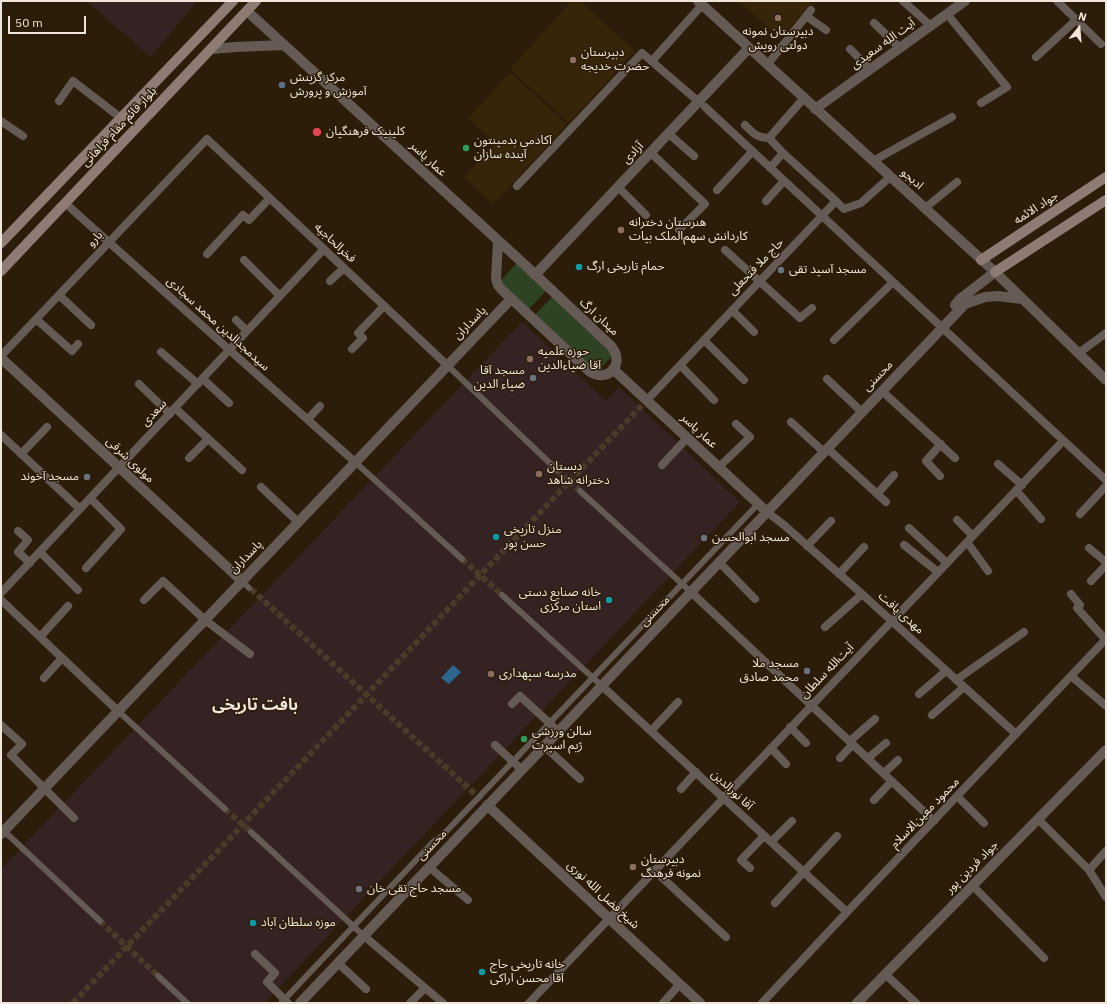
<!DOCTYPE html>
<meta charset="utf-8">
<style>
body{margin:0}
#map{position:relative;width:1107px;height:1004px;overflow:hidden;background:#2b1d09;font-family:"IBM Plex Sans",sans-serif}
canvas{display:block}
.frame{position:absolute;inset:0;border:2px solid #f0e6da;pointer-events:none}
.north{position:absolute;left:1059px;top:8px;width:40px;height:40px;-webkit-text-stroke:3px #2b1d09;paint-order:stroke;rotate:17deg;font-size:11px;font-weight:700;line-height:16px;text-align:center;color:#f0e6da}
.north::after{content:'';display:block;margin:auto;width:14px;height:18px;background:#f0e6da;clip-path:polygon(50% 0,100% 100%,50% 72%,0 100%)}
.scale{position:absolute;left:8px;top:16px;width:78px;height:18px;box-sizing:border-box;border:2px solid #f0e6da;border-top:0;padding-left:5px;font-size:12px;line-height:14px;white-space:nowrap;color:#f0e6da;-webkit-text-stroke:3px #2b1d09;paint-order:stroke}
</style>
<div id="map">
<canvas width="1107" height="1004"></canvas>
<div class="frame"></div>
<div class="north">N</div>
<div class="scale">50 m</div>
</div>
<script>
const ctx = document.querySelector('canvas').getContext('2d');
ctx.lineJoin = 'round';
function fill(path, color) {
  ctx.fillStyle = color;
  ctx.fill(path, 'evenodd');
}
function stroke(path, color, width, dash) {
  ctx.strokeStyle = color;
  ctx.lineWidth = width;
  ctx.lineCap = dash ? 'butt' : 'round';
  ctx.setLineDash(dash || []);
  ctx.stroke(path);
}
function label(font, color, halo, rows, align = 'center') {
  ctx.font = font + ' "IBM Plex Sans","Noto Sans Arabic",sans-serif';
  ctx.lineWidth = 3;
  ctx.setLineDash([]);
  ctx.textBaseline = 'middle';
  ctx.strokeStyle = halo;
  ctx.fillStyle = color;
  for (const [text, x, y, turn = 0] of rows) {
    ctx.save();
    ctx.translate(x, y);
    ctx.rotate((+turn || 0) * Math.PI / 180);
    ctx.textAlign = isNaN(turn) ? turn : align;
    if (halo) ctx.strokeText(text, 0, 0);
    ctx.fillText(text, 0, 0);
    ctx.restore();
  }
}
fill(new Path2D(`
 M87,1H194L195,3L151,57Z
 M522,322L606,401L619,387L740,502L264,1003H1V869Z`), '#352223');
fill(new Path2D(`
 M572,1H580L635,51L569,123L510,69Z
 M738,1H812L785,34H776Z
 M510,73L567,124L493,204L464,177L495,143L468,118Z`), '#37250a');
fill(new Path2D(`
 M517,263L546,291L529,309L500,281Z
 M552,297L613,355L596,373L535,315Z`), '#2e4324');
fill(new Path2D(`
 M453,665L461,672L449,684L441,678Z`), '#2d668d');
stroke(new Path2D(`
 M557,470L569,481
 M569,481L580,491
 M462,559L502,595
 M251,589L488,806
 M225,809L251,832
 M100,921L158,976
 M73,1003L647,400`), '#493b28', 6, [6, 3]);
stroke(new Path2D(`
 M447,365L557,470
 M355,462L462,559
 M580,491L691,592
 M242,581L249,588
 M502,595L602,686
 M118,711L225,809
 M4,831L100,921
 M251,832L364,936
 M158,976L187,1003
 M281,1003L434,841L439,839L758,504`), '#665a55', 6);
stroke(new Path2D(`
 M903,1L931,26
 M1057,1L1101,44
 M947,14L1007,87L981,103
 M806,16L826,30
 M874,23L900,48
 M850,49L870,69
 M1036,57L1076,20
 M652,61L702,5
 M767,65L811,10
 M59,101L73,81L121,118
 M705,107L1106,480
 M1,121L23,136
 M745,125C753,133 757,138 769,138
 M669,134L694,156
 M769,138L783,153L836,201
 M769,138L804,98
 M651,153L705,204L679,230
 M873,161L952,117
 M770,168L783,153
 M517,186L642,53L699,102
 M618,187L646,215
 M717,190L752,152
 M766,201L784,181
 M65,203L355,462
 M925,208L957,182
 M725,250L800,318L812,308
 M207,254L243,215L249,220L270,198
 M244,260L280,296
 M330,281L344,268
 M59,295L91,325
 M732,310L754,332
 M36,319L72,351L78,344
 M236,320L247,331
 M704,340L744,380
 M834,340L893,282
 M352,349L363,338L358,333L384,306
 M161,352L198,384
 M1079,353L1106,333
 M1,356L207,139L447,365
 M680,365L714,400
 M203,379L229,403
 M827,379L862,412
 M139,384L170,414
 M882,391L955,458
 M647,400L836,201L844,209L861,203L890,177
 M175,408L242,470
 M308,419L320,406
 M791,422L824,452
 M1,435L80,509
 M827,448L886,502
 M21,454L47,427
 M189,458L208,439
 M998,464L1022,485
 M662,465L687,438
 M719,467L750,437L736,424
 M940,476L926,461L941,444
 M261,487L298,522
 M1016,490L1041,519
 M877,494L894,475
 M767,512L784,525L862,594L1016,734
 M1080,514L1106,486
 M957,520L973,536
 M909,528L947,563
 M18,531L28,540L18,552L30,563
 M967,542L988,571
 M904,545L938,572
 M807,546L831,521
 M1089,548L1106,562
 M40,552L78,590
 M719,562L755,599
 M86,568L121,529L90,498
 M839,574L864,547
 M1091,581L1106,565
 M691,592L934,821
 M1,593L324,249
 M1071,594L1080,605L1077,608L1106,640
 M1,600L118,711
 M144,600L163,581L205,620L250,654
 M825,627L862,594
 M40,637L68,606
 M1071,676L1106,706
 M44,678L62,658
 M956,680L1024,632
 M602,686L847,912
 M919,694L946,671
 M512,704L520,696L558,731
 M932,715L964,687
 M1,725L22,744L11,755L74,818
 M790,727L806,743
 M651,731L678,702
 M850,741L875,719
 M495,745L522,770
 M544,746L580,779
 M771,748L786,764
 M840,758L853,744
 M868,758L886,743
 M884,773L898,760
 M681,789L696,772
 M957,796L984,823
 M874,800L892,781
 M1038,819L1089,870L1106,897
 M771,842L792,821
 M429,867L468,900
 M750,868L741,860L764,836
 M654,870L726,937
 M1089,870L1106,851
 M972,885L1044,958
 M775,903L837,836
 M364,936L443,1003
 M255,954L275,973L267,982L288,1003
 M338,963L366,989
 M885,974L916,1003
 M410,1003L425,988
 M529,1003L1063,441
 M663,1003L680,984
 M762,1003L847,912L1106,639`), '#665a55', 8);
stroke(new Path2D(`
 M698,1L995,272L1106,380
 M247,11L525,265L611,346C626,364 608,384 589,371L501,289L498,285L496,279L498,241
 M211,49L236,47L284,45
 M815,109L965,1
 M535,275L749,48
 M955,305L960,299L995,272
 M1,358L242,581
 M613,369L767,512
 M488,806L700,1003
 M1,834L511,299
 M300,1003L965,304L985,297L998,296L1022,299
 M857,1003L1106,750`), '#665a55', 10);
stroke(new Path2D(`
 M1,243L233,1
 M981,260L1106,177
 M1,271L256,1
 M995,272L1106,200`), '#8e7b73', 10);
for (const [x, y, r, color] of [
 [778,18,4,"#8d6e63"],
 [573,60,4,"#8d6e63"],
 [282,85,4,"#5c6f8a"],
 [317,132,5,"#e0444e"],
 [466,148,4,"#2e9e5b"],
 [621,230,4,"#8d6e63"],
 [579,267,4,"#0f9aa8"],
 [781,270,4,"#6b7280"],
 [530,359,4,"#8d6e63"],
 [533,378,4,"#6b7280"],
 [539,474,4,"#8d6e63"],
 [87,477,4,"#6b7280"],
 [496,537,4,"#0f9aa8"],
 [704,538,4,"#6b7280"],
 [609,600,4,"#0f9aa8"],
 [807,671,4,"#6b7280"],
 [491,674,4,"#8d6e63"],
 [524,739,4,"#2e9e5b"],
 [633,867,4,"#8d6e63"],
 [359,889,4,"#6b7280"],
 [253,923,4,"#0f9aa8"],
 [482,972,4,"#0f9aa8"]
]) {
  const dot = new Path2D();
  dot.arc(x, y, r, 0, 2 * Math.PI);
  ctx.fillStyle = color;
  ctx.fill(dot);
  stroke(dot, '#2b1d09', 1.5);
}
label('12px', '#f0e6da', '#2b1d09', [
 ["دبیرستان نمونه",778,32,"center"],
 ["دولتی رویش",778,46,"center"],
 ["دبیرستان",581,53],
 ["حضرت خدیجه",581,67],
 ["مرکز گزینش",290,78],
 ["آموزش و پرورش",290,92],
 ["کلینیک فرهنگیان",326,132],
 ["آکادمی بدمینتون",474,141],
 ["آینده سازان",474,155],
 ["هنرستان دخترانه",629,223],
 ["کاردانش سهم‌الملک بیات",629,237],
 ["حمام تاریخی ارگ",587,267],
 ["مسجد آسید تقی",789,270],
 ["حوزه علمیه",538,352],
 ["آقا ضیاءالدین",538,366],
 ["مسجد آقا",525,371,"right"],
 ["ضیاء الدین",525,385,"right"],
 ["دبستان",547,467],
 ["دخترانه شاهد",547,481],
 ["مسجد آخوند",79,477,"right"],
 ["منزل تاریخی",504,530],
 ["حسن پور",504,544],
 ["مسجد ابوالحسن",712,538],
 ["خانه صنایع دستی",601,593,"right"],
 ["استان مرکزی",601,607,"right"],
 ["مسجد ملا",799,664,"right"],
 ["محمد صادق",799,678,"right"],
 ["مدرسه سپهداری",499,674],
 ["سالن ورزشی",532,732],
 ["ژیم اسپرت",532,746],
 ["دبیرستان",641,860],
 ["نمونه فرهنگ",641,874],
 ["مسجد حاج تقی خان",367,889],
 ["موزه سلطان آباد",261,923],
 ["خانه تاریخی حاج",490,965],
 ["آقا محسن اراکی",490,979]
], 'left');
label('12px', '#f0e6da', '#2b1d09', [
 ["آیت الله سعیدی",883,44,-36],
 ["بلوار قائم مقام فراهانی",119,127,-47],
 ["آزادی",633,153,-46],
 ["عمار یاسر",428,159,43],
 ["ادبجو",912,179,42],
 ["جواد الائمه",1036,208,-33],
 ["بارو",95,239,-47],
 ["فخرالحاجیه",335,243,43],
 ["حاج ملا فتحعلی",756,267,-46],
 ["میدان ارگ",599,317,43],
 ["پاسداران",470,323,-46],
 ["سیدمجدالدین محمد سجادی",218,324,42],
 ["محسنی",878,376,-46],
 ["سعدی",154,413,-47],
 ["عمار یاسر",699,431,43],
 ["مولوی شرقی",130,460,43],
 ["پاسداران",246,557,-46],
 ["محسنی",655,611,-46],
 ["مهدی یافت",901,613,42],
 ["آیت‌الله سلطان",827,671,-46],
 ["آقا نورالدین",732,790,43],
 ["محمود معین‌الاسلام",925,813,-46],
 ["محسنی",432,845,-46],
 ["جواد فردین پور",972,867,-45],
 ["شیخ فضل الله نوری",603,895,43]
]);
label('bold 16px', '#f0e6da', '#2b1d09', [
 ["بافت تاریخی",255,705]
]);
</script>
